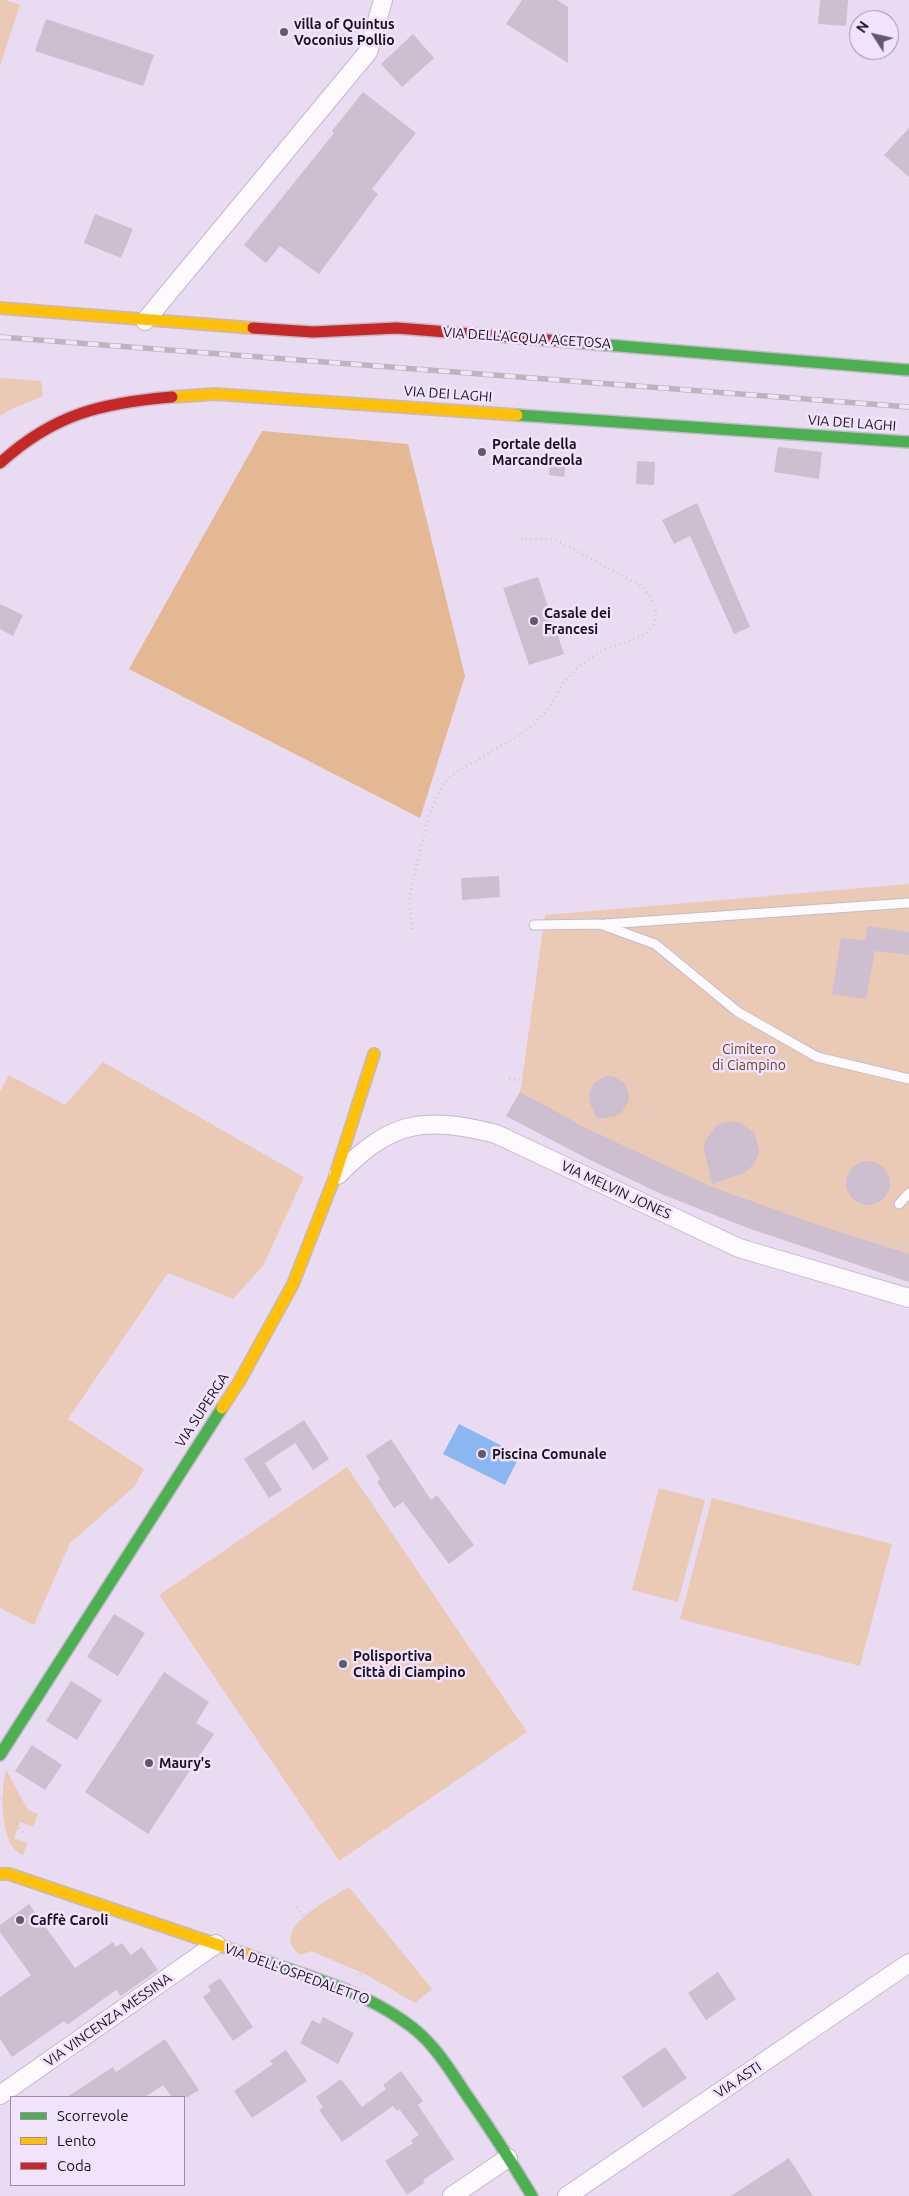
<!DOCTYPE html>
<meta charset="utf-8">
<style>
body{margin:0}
#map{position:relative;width:909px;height:2196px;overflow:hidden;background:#e9dbf2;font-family:Ubuntu,sans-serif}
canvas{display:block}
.legend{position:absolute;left:10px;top:2096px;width:175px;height:90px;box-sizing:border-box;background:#f2e3fd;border:1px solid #9c8fa5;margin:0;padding:6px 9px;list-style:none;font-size:15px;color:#1a1120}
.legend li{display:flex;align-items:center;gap:10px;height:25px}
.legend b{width:25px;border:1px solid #9c8fa5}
.north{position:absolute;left:849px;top:10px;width:50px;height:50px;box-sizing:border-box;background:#f2e3fd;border:1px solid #9c8fa5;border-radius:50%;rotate:305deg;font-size:14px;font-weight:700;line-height:20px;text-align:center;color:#1a1120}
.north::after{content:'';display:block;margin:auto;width:18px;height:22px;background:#62586a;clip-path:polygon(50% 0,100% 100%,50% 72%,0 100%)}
</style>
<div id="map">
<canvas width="909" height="2196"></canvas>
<ul class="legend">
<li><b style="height:6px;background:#4caf50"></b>Scorrevole</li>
<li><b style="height:6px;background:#ffc107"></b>Lento</li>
<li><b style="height:6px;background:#c62828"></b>Coda</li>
</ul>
<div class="north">N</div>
</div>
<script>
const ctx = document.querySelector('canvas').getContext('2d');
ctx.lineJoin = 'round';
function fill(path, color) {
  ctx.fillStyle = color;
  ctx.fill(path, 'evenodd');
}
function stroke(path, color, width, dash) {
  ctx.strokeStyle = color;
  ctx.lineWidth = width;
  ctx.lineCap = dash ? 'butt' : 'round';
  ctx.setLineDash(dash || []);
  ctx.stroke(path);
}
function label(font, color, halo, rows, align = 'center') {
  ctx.font = font + ' Ubuntu,sans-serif';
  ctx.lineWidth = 5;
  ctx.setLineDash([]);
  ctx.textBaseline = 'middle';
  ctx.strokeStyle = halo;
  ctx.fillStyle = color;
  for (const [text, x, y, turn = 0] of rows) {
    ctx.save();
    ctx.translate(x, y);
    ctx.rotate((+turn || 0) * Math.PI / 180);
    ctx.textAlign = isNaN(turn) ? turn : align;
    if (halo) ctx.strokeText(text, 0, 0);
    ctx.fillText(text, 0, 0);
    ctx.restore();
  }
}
fill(new Path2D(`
 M0,0H6L20,5L0,66Z
 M0,378L41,381L43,396L12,409L0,416Z
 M909,884V1282L748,1228L659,1193L506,1116L520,1092L522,1080L545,915Z
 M103,1062L304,1177L263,1266L233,1299L168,1273L68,1419L144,1469L134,1487L70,1543L34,1625L0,1608V1092L9,1075L65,1105Z
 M347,1467L527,1732L339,1861L159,1595Z
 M659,1488L705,1500L678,1602L632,1590Z
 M712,1498L892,1544L860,1666L680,1619Z
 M6,1770L28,1810L38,1814L33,1827L20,1822L14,1838L27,1843L23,1855C0,1847 0,1792 6,1770Z
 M349,1887L432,1989L415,2003L367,1975L311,1951L301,1955C265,1930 331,1899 349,1887Z`), '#ebcab5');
fill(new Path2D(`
 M262,431L408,444L465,676L420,818L129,669Z`), '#e3b892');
fill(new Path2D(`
 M459,1424L520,1455L505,1485L443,1454Z`), '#8ab7f2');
fill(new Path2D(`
 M522,0H557L568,7V63L506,24Z
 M820,0H848L846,26L818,24Z
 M46,19L154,55L143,86L35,51Z
 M413,34L434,58L402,87L381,64Z
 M363,92L416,133L372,189L378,194L319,274L280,246L266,263L244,245L334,133L332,131Z
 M909,128V177L884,155Z
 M95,214L133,229L121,258L84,243Z
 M778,447L822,452L819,479L774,472Z
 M550,459L566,461L564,477L549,475Z
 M637,461L655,462L654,485L636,484Z
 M697,503L750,627L734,634L690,536L674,544L662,520Z
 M538,577L564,654L529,665L503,588Z
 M0,604L23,615L13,636L0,629Z
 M499,876L500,897L462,900L461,878Z
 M868,926L909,932V955L875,951L866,999L832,994L841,938L865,940Z
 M606,1076H612L624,1082L629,1094V1101L622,1112L616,1116L597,1119L589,1101V1094L594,1083Z
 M520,1092L577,1123H575L712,1187L821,1226L909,1254V1282L748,1228L659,1193L588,1159L506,1116Z
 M732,1121L741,1123L755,1134L759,1151L756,1160L751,1167L744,1173L712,1184L704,1150L705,1141L715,1127L723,1122Z
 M846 1183a22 22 0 1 1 44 0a22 22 0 1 1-44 0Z
 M304,1420L329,1459L313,1470L295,1443L265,1463L282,1490L269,1498L244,1459Z
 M391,1439L431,1500L437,1495L474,1545L449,1564L403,1502L394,1508L377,1482L380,1479L366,1456Z
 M114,1614L145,1633L118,1676L87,1657Z
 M164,1672L209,1702L196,1723L214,1734L148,1834L85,1792Z
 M71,1681L102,1700L77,1740L46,1721Z
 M32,1745L62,1765L45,1790L15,1771Z
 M29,1904L75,1968L113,1942L116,1947L122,1943L131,1955L142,1947L158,1970L121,1996L116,1990L67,2025L64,2021L12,2057L0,2039V1997L31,1975L0,1932V1925Z
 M718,1972L736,1999L706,2020L688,1993Z
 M220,1978L253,2027L233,2041L203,1997L211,1991L208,1986Z
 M323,2017L354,2033L338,2064L300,2043L312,2020L320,2024Z
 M165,2039L199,2090L188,2097H172L163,2085L145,2097H67L113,2067L116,2072Z
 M665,2047L687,2078L643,2108L622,2077Z
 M286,2050L307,2081L252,2118L234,2091L273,2064L270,2061Z
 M401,2071L423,2101L418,2105L454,2159L423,2180L425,2182L407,2195L385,2161L413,2143L411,2140L419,2135L399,2109L397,2111L393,2106L342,2142L319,2110L323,2107L316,2097L341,2079L362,2107L386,2089L383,2085Z
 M789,2158L813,2196H731Z`), '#cdbfd0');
const lane = new Path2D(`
 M605,924L909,903
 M534,925L600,924L655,944L738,1012L817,1057L909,1079
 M899,1204L909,1193`);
const street = new Path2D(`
 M145,321L368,52L383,0
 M338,1175C392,1120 423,1116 496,1134L739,1248L909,1298
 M0,2095L216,1944
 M452,2196L508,2158
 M567,2196L909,1963`);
const fast = new Path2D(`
 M559,341L909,370
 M517,415L909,442
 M0,1755L222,1408
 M248,1955C301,1974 359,1989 405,2022C432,2040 448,2067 466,2094C489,2127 511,2161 532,2196`);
const slow = new Path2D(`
 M0,308L253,328
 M172,397L215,394L517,415
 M222,1408L239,1382L293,1284L334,1179L374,1054
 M0,1874H9L248,1955`);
const jam = new Path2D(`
 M253,328L313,332L397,328L559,341
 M0,463C54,414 101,403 172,397`);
stroke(lane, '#c4b9cb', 11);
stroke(street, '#c4b9cb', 20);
stroke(fast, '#c4b9cb', 14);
stroke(slow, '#c4b9cb', 14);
stroke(jam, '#c4b9cb', 14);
stroke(new Path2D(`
 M413,929L409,898L429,814L443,785L453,774L518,736L534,724L550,707L563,683L578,667L599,652L646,634L654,623L656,612L652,601L643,587L562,543L549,539H521
 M571,1077L556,1018L570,999L576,972
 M553 1092a15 15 0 1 1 30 0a15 15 0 1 1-30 0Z
 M509,1078L555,1086
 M579,1082L603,1069L623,1076L653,1116
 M575,1105L584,1118L695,1174L873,1237L909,1246
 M638,1146L653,1116L671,1086L666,1072L670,1058
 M873,1237L891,1214
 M0,1798L23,1833
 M297,1907L315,1932L339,1943L364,1964L360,1975`), '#cfcbd1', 3, [1, 4]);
stroke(lane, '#fcfafd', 9);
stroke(street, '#fcfafd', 18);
stroke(fast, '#4caf50', 11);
stroke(slow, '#ffc107', 11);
stroke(jam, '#c62828', 11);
const rail = new Path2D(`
 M0,337L909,407`);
stroke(rail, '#bab7bc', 5.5);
stroke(rail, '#f2e3fd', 4, [11]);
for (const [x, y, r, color] of [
 [284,32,5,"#62586a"],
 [482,452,5,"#62586a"],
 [534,621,5,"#62586a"],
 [482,1454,5,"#62586a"],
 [343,1664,5,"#62586a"],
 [149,1763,5,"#62586a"],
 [20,1920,5,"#62586a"]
]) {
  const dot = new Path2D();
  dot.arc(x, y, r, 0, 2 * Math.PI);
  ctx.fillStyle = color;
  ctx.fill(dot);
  stroke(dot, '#f2e3fd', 2);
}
label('bold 14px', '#1a1120', '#f2e3fd', [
 ["villa of Quintus",294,24],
 ["Voconius Pollio",294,40],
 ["Portale della",492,444],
 ["Marcandreola",492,460],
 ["Casale dei",544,613],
 ["Francesi",544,629],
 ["Piscina Comunale",492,1454],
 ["Polisportiva",353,1656],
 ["Città di Ciampino",353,1672],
 ["Maury's",159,1763],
 ["Caffè Caroli",30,1920]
], 'left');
label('14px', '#1a1120', '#f2e3fd', [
 ["VIA DELL'ACQUA ACETOSA",527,338,4],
 ["VIA DEI LAGHI",448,394,4],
 ["VIA DEI LAGHI",852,423,4],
 ["VIA MELVIN JONES",616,1190,25],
 ["VIA SUPERGA",202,1410,-57],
 ["VIA DELL'OSPEDALETTO",297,1974,20],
 ["VIA VINCENZA MESSINA",108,2020,-35],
 ["VIA ASTI",738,2080,-34]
]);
label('14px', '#654925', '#f2e3fd', [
 ["Cimitero",749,1049],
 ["di Ciampino",749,1065]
]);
</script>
